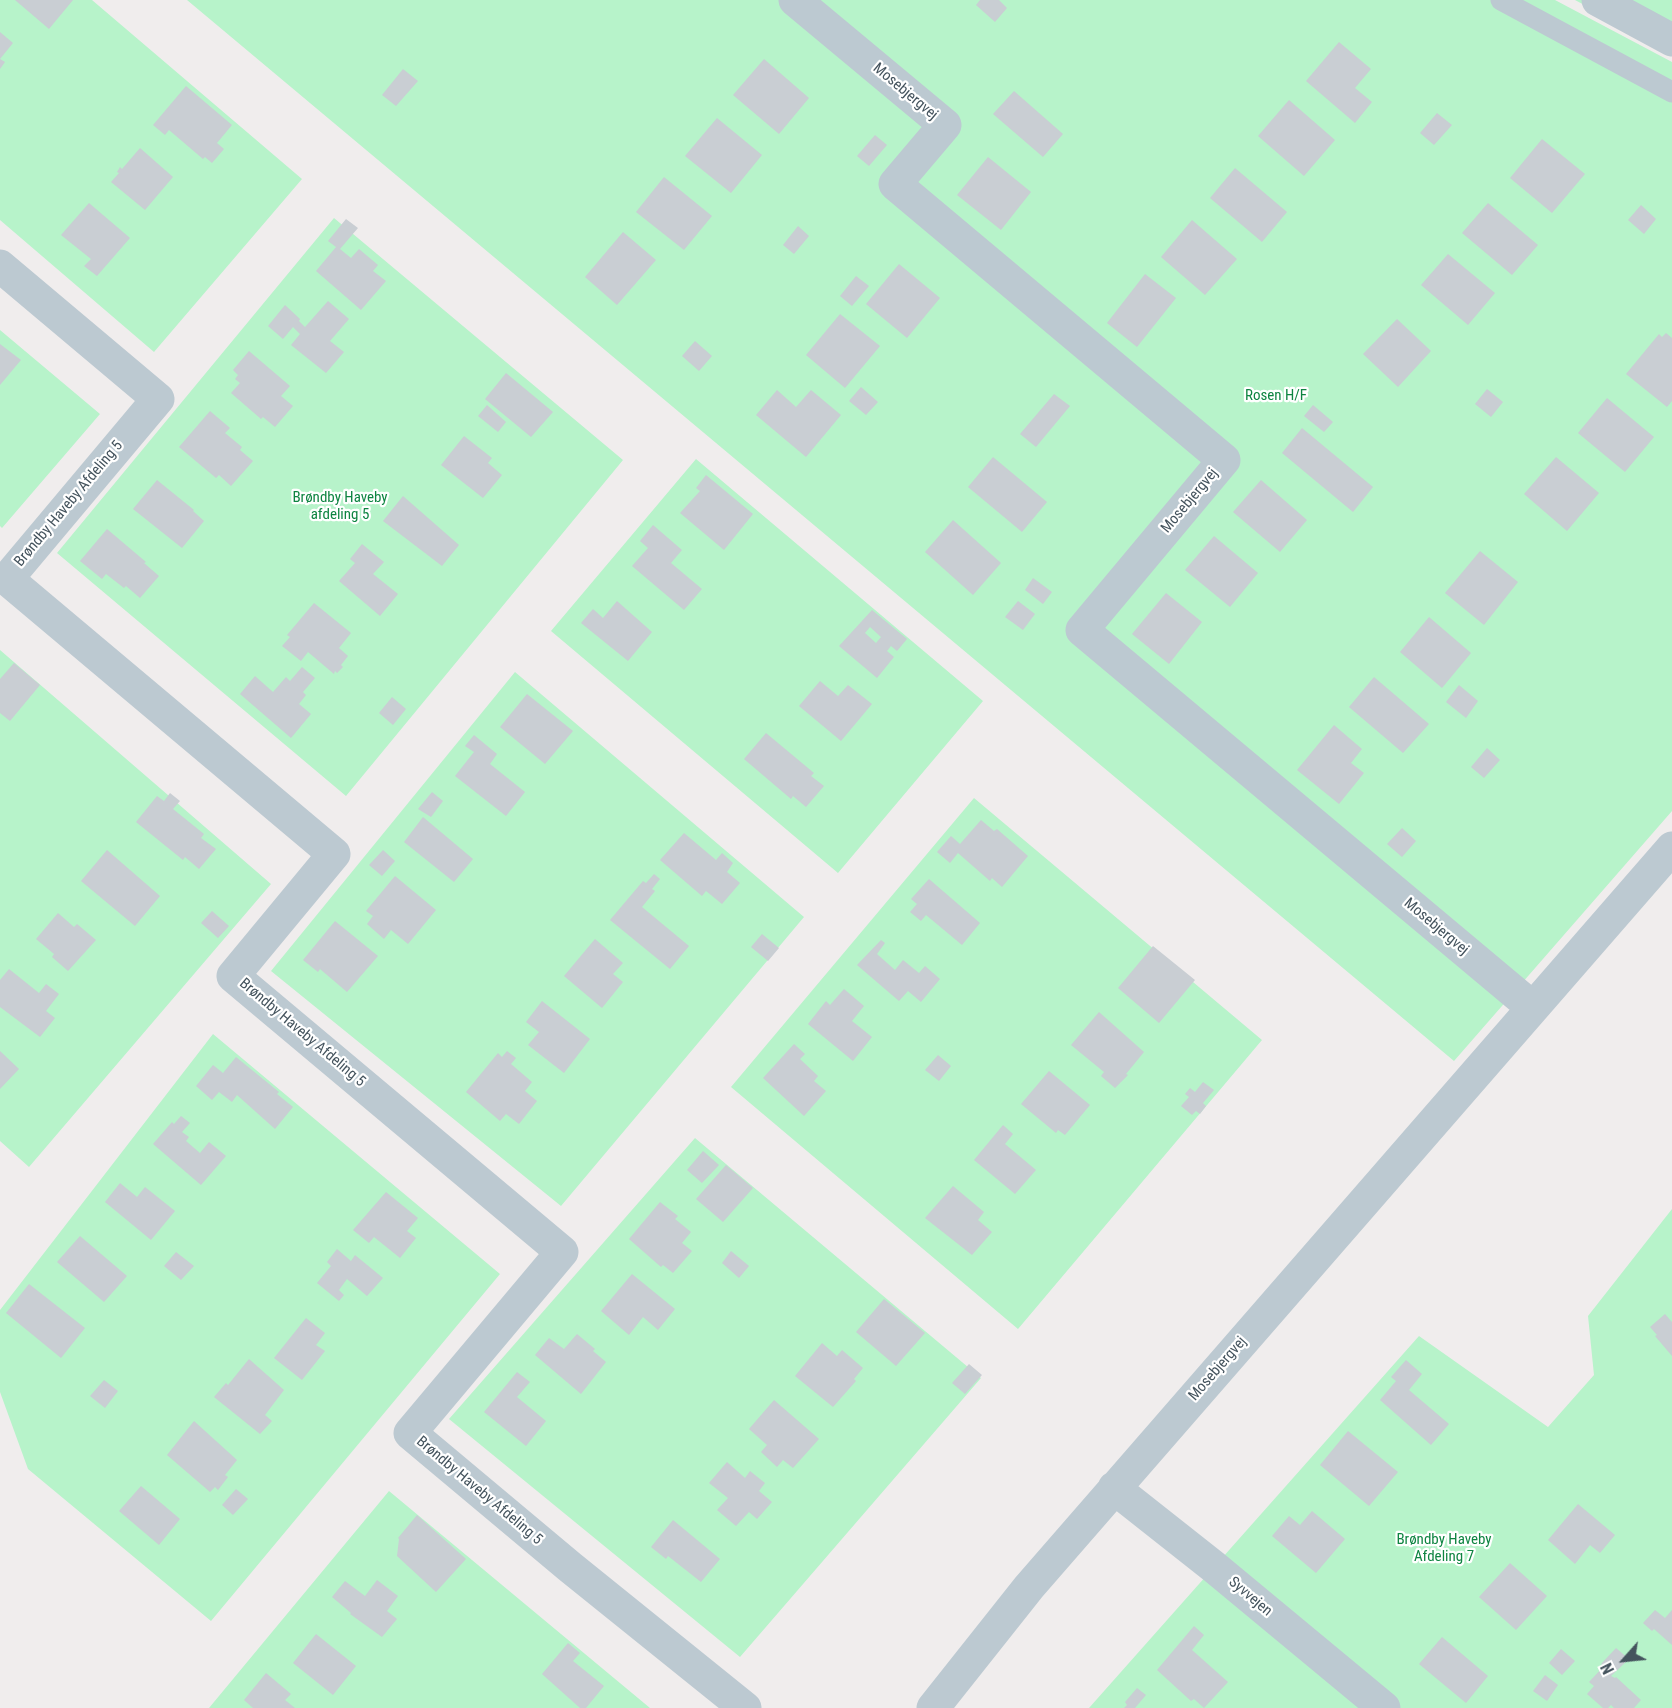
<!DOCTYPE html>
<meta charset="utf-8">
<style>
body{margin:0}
#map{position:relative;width:1672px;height:1708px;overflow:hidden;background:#f0eded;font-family:"Roboto Condensed",sans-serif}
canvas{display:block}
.north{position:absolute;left:1594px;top:1630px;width:60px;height:60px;-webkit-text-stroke:4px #fff;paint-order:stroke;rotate:243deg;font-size:16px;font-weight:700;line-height:24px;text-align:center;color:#44535d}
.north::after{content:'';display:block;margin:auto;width:21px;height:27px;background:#44535d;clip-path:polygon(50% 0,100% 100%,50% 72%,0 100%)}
</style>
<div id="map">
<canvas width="1672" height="1708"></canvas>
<div class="north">N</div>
</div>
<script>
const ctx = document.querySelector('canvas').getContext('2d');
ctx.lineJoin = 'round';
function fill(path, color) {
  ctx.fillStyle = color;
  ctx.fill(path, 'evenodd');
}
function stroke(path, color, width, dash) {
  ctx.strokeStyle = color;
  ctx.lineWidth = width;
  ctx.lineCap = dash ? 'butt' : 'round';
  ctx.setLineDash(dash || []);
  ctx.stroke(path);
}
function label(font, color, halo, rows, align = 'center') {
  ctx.font = font + ' "Roboto Condensed",sans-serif';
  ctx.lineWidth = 4.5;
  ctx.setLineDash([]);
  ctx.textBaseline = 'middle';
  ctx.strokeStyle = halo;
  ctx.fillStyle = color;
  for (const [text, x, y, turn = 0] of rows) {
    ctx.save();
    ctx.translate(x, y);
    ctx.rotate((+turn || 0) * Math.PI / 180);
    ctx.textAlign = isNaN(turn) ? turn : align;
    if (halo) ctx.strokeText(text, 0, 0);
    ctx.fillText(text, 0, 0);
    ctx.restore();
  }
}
fill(new Path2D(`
 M0,0H92L302,179L154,352L0,220Z
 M187,0H1555L1672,62V811L1454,1061Z
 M1575,0H1672V52Z
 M334,218L623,460L346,796L57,553Z
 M0,330L100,414L2,528L0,526Z
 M696,459L983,701L838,873L551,631Z
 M0,650L271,884L29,1167L0,1141Z
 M515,672L804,917L561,1206L271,971Z
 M974,798L1262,1040L1018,1329L731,1087Z
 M213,1034L500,1274L211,1621L28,1469L0,1392V1310Z
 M695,1138L981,1378L740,1657L449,1419Z
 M1672,1209V1708H1089L1419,1336L1548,1427L1594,1375L1588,1316Z
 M389,1491L650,1708H209Z`), '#b7f3ca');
fill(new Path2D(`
 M15,0H73L49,29Z
 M980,0H999L1007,8L995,22L976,5Z
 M0,32L13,43L0,59L5,62L0,69Z
 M1339,42L1371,69L1355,88L1372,102L1355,123L1306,81Z
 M764,59L809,98L779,134L733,95Z
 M403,69L418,81L396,106L382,95Z
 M186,86L232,125L217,143L224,149L212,163L205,157L203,159L169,130L165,135L153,125Z
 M1014,91L1063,134L1043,157L993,114Z
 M1289,100L1335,140L1304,176L1258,136Z
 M1437,113L1452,125L1434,145L1420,133Z
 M717,118L762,155L731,193L685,156Z
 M875,135L887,145L869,166L857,156Z
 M1542,139L1585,174L1552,213L1510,178Z
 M140,148L173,177L145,210L111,182L119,173L117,172L120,167L122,169Z
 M988,157L1031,192L1001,230L957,195Z
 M1235,168L1287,212L1262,242L1210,198Z
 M664,177L712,216L684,250L636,212Z
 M89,203L130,238L97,276L84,266L91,259L61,235Z
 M1488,203L1538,245L1512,275L1462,233Z
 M1641,205L1656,219L1644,234L1628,220Z
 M346,219L358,228L340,249L351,258L359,249L378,265L373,271L386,281L361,310L316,271L336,247L328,241Z
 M1192,220L1237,259L1205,295L1161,257Z
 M798,226L809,236L794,254L783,245Z
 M623,232L656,260L617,305L585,277Z
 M1448,254L1495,293L1468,325L1421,285Z
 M899,264L940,298L907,338L866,304Z
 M1145,274L1176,298L1137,347L1107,323Z
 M856,276L869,286L852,306L840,296Z
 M328,301L349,319L330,341L344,352L326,373L291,345L300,334L293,327L283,339L268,326L285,305L300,319L299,321L305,327Z
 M840,314L880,346L845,388L806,355Z
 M1397,319L1431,351L1398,387L1363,354Z
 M1666,333L1672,338V401L1667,407L1626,374L1659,334L1662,337Z
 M695,341L712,356L699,371L682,356Z
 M0,344L21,360L0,385Z
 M249,351L290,386L281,396L293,406L275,427L263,417L261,419L231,393L240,383L235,379L238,375L233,370Z
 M506,373L553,412L531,437L485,399Z
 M861,387L878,402L866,415L849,401Z
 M1487,389L1503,402L1491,417L1475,404Z
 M777,390L796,407L811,390L841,415L806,457L756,415Z
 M1054,394L1070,406L1036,447L1020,434Z
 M1607,398L1654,437L1625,472L1578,433Z
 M487,405L506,422L498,432L478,416Z
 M1313,405L1333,422L1324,432L1304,416Z
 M210,411L230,428L225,433L242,447L240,450L253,461L231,486L219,475L216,478L179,447Z
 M1302,428L1373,487L1353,512L1282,453Z
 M464,436L492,458L488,463L502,475L483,498L441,465Z
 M993,457L1047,502L1022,532L968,487Z
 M1556,457L1599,493L1567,531L1524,494Z
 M706,475L753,514L724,550L680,513L700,491L696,488Z
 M157,480L194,510L193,511L204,521L182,548L133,509Z
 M1261,480L1307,520L1280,552L1233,512Z
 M403,496L459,545L442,566L383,521Z
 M953,520L1001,563L973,595L925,552Z
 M653,525L682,550L671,563L702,589L684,610L632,566L648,548L640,541Z
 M107,529L146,562L144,563L159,576L140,598L126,586L124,588L106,574L102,579L80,561Z
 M1214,536L1258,573L1230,607L1185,570Z
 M362,544L384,562L373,574L398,594L380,616L339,581L355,563L350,559Z
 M1480,551L1518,582L1484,625L1445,593Z
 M1033,578L1052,592L1043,604L1025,590Z
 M1166,593L1202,622L1169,664L1132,634Z
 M617,601L652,632L628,661L581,623L593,609L603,618Z
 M1018,601L1035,614L1023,630L1005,617Z
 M314,603L351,633L339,648L348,656L341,665L343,667L337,673L335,671L334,674L308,652L301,661L282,646L290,637L287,635Z
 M872,610L907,639L897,651L891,646L887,651L894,657L877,678L839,646ZM870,627L881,637L876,643L865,633Z
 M1429,617L1471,653L1442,688L1400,652Z
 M14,663L40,685L10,721L0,713V679Z
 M302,667L315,678L303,692L306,695L299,704L311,714L291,738L240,694L255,676L273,692L286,677L290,681Z
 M1374,677L1429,724L1403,753L1349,707Z
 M820,681L838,696L848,685L872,704L841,741L799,706Z
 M1459,685L1478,701L1466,718L1446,702Z
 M527,694L573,731L545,764L500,727Z
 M392,697L406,709L393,725L379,713Z
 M1334,725L1362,749L1351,763L1364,773L1339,804L1297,770Z
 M766,733L814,773L811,776L824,786L806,807L793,796L791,799L744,759Z
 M474,735L497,754L490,764L525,792L506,816L455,776L474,752L465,746Z
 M1487,748L1500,760L1484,778L1471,767Z
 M432,792L443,801L431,817L418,809Z
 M170,793L180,801L173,809L204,834L201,838L216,849L199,869L185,857L183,860L136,822L157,796L164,801Z
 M423,817L473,859L454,882L404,842Z
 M981,820L994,831L997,829L1028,856L1002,887L992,878L990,881L958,853L950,863L937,852L951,836L960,844Z
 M1402,828L1416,841L1402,857L1387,844Z
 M684,833L716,860L722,853L733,863L727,872L740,883L722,904L706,891L702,896L660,860Z
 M107,850L160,896L135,926L81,881Z
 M383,850L395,861L382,876L369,865Z
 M654,874L660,879L652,889L655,891L642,907L689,946L670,969L610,920L643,881L646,883Z
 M395,876L436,910L408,944L391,930L384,939L367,924L373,916L366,911Z
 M929,879L980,923L962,945L926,915L921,921L910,912L917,904L911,899Z
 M212,911L229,926L218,938L201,923Z
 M58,913L74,927L77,924L96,940L68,971L52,957L54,954L36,939Z
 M335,921L378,956L347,992L320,969L318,972L303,960Z
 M762,934L779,948L768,961L751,947Z
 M595,939L623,963L613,974L623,982L602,1008L564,976Z
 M881,940L885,943L877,954L895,970L903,960L919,973L925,966L940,979L921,1002L908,991L899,1001L857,965Z
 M1153,946L1195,980L1159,1023L1118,988Z
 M9,969L39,993L46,984L59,994L46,1011L55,1018L40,1037L0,1007V980Z
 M844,989L864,1006L852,1021L872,1037L853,1061L808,1024L826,1001L830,1005Z
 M542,1001L590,1039L564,1073L528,1045L539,1032L526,1022Z
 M1099,1012L1144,1052L1126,1074L1128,1075L1115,1088L1101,1076L1104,1072L1071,1045Z
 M794,1044L805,1054L800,1059L818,1076L814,1081L826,1091L804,1116L763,1078Z
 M0,1051L19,1069L0,1089Z
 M507,1051L516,1058L511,1064L532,1082L525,1091L537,1101L519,1124L506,1114L500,1121L466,1092L498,1053L502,1057Z
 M938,1055L951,1066L939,1081L925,1070Z
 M236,1057L279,1092L277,1094L293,1107L275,1129L237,1095L232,1102L219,1092L212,1100L196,1086L213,1065L223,1073Z
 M1049,1071L1090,1105L1065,1135L1058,1130L1056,1133L1021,1104Z
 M1203,1082L1214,1090L1203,1103L1206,1106L1200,1114L1196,1111L1192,1115L1181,1106L1189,1097L1185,1094L1190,1088L1195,1092Z
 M181,1116L190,1123L182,1132L189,1137L186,1141L200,1153L209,1142L226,1156L201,1185L153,1144L172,1122L174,1124Z
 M1003,1125L1013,1134L1005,1144L1036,1170L1015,1194L974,1160Z
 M703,1151L719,1165L702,1183L687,1170Z
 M726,1165L753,1188L723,1222L696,1199Z
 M120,1183L137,1197L145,1187L175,1211L151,1240L105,1202Z
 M953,1186L984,1212L978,1220L992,1232L972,1255L925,1218Z
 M386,1192L418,1218L407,1231L416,1238L400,1258L374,1237L369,1243L353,1230Z
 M660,1202L678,1216L675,1219L691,1232L682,1243L692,1251L673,1273L663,1265L661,1267L629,1239Z
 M80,1236L127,1276L104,1302L57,1262Z
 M337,1249L351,1261L355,1255L383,1278L367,1296L347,1279L339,1290L344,1295L339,1301L317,1283L331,1266L327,1262Z
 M731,1251L749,1266L739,1278L722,1263Z
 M176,1252L194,1266L181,1280L164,1266Z
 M632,1274L675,1309L658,1330L643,1317L629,1335L601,1311Z
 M29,1284L85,1328L61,1358L6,1313Z
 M884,1299L925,1333L896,1366L856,1332Z
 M1665,1314L1672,1322V1356L1655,1336L1657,1335L1650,1327Z
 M306,1318L325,1333L316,1345L325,1351L302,1380L274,1358Z
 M577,1334L595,1349L593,1351L606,1362L581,1394L535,1355L549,1338L564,1349Z
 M822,1343L837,1356L842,1350L863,1368L854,1379L856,1381L833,1407L795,1376Z
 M249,1359L284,1390L265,1415L272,1421L260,1434L214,1397L226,1383L228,1385Z
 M1406,1360L1422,1374L1409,1390L1449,1424L1431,1445L1380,1400L1396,1381L1391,1377Z
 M969,1364L982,1375L965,1394L952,1383Z
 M517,1372L530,1382L517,1397L546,1421L526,1446L484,1412Z
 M104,1380L118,1391L105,1408L90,1396Z
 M774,1400L819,1439L793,1468L783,1460L777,1467L761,1452L767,1445L749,1429Z
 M194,1421L237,1460L225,1475L228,1477L218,1490L215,1487L210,1492L167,1455Z
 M1348,1431L1398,1472L1369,1506L1320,1465Z
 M727,1462L745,1478L750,1471L765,1483L759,1491L772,1502L757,1519L749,1512L736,1526L717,1510L728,1498L709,1483Z
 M141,1486L180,1519L159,1545L119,1511Z
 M236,1489L248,1499L233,1515L222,1505Z
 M1578,1504L1615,1535L1600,1553L1590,1545L1575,1564L1548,1540Z
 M1312,1511L1345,1539L1316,1573L1272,1536L1289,1516L1300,1525Z
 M417,1515L466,1559L436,1592L397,1556L399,1539L398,1538Z
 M673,1520L720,1559L701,1582L668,1556L666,1559L651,1547Z
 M1510,1563L1547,1596L1516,1630L1479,1597Z
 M377,1580L398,1596L387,1611L397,1619L382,1637L350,1614L351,1613L332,1597L345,1581L365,1596Z
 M1655,1610L1665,1618L1672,1610V1645L1654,1629L1652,1631L1643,1623Z
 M1194,1626L1204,1635L1192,1650L1228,1682L1204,1708L1194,1699L1191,1701L1157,1670Z
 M316,1634L356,1666L333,1695L293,1663Z
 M1442,1637L1488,1676L1466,1703L1419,1664Z
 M568,1643L580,1653L573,1661L604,1686L586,1708H580L542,1674Z
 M1616,1648L1629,1659L1611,1676L1615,1678L1616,1677L1641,1700L1634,1708H1614L1611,1705L1608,1708H1603L1587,1694L1594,1686L1589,1682L1604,1666L1601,1664Z
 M1561,1649L1575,1661L1562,1675L1549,1663Z
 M266,1673L291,1694L285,1700L295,1708H253L244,1700Z
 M1545,1675L1558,1685L1547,1701L1533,1691Z
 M1137,1688L1146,1695L1135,1708H1124L1127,1705L1125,1702Z`), '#c9ced3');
stroke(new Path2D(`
 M1501,0L1672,92`), '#bcc9d1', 21);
stroke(new Path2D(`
 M795,0L945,125L895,184L1224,460L1082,630L1532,1007
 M1598,0L1672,40
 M0,266L158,399L7,579L334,854L233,976L562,1252L410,1433L570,1567L745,1708
 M1114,1488L1214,1567L1384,1708
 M933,1708L1029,1587L1672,848`), '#bcc9d1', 33);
label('15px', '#44535d', '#fff', [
 ["Mosebjergvej",905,92,40],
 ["Mosebjergvej",1190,501,-50],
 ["Brøndby Haveby Afdeling 5",69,504,-50],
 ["Mosebjergvej",1436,927,40],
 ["Brøndby Haveby Afdeling 5",302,1033,40],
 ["Mosebjergvej",1218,1369,-49],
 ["Brøndby Haveby Afdeling 5",479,1491,40],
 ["Syvvejen",1250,1597,40]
]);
label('15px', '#0e8441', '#fff', [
 ["Rosen H/F",1276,396],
 ["Brøndby Haveby",340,498],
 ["afdeling 5",340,515],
 ["Brøndby Haveby",1444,1540],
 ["Afdeling 7",1444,1557]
]);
</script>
